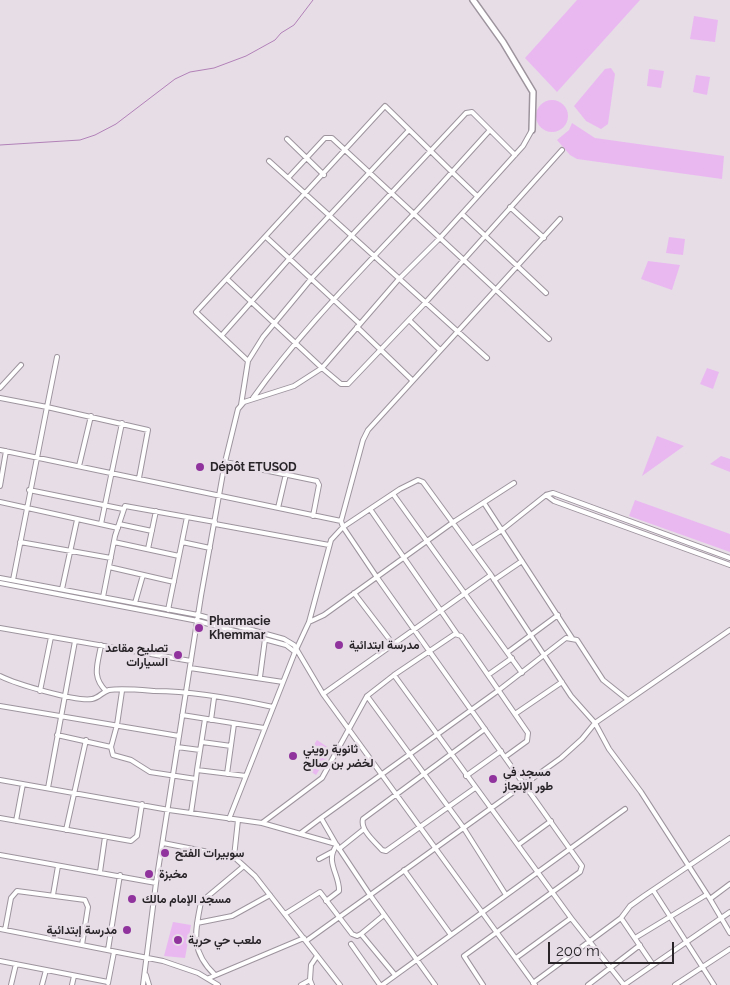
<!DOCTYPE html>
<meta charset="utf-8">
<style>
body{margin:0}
#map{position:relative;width:730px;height:985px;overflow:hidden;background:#e6dde7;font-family:Raleway,sans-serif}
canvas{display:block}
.scale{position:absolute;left:548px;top:942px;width:126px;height:22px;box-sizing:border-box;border:2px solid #282428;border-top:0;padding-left:6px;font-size:15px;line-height:18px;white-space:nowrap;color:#282428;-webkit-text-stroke:4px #e6dde7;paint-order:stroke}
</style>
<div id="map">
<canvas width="730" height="985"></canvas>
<div class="scale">200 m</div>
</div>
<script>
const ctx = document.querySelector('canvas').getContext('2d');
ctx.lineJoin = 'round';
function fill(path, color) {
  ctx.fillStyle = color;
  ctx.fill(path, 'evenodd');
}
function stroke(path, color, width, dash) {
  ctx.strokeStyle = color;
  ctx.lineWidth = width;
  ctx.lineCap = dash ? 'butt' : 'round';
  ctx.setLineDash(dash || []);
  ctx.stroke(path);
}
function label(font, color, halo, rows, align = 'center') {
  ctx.font = font + ' Raleway,Vazirmatn,sans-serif';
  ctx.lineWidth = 5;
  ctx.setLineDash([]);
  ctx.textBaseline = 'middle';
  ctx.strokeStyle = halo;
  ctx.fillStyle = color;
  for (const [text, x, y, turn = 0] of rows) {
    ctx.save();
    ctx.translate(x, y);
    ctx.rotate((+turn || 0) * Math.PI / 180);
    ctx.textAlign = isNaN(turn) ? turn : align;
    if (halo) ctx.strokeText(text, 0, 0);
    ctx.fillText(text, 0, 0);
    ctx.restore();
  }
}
fill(new Path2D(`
 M577,0H640L557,92L525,58Z
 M694,16L718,20L715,42L690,39Z
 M611,68L615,74L608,124L601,129L586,121L574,106L605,69Z
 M649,69L664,71L661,88L647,86Z
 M696,75L710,77L707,95L693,92Z
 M536 116a16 16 0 1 1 32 0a16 16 0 1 1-32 0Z
 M572,123L595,138L724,156L722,179L577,159L570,155L557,140L569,130Z
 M669,237L685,239L683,255L666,253Z
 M648,261L680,265L672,290L641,279Z
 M707,368L719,372L713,389L700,384Z
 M657,436L684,446L642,476Z
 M721,456L730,459V472L710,464Z
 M635,500L730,534V552L629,516Z
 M317,740L332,750L316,775L301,765Z
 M173,922L191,925L185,958L164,956Z`), '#eab8f0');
stroke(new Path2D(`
 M0,145L80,140L95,135L116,124L175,79L190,72L214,68L246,56L275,40L281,33L294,25L313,0`), '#b281b7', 1);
const minor = new Path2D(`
 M287,139L324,175
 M269,161L487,358
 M288,178L325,138H332L549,339
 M510,207L544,238
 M462,214L546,293
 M266,237L360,324
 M227,279L322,368L341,384H348L426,302L562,150
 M409,320L440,350
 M357,327L412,380
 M222,335L289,259L409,130
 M248,361L196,312L385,106L452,172L490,130
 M0,388L21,365
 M0,398L47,407L57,357
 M253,398C311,316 386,247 452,172L477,196
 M241,405L248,361L263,337L311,279L466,113L472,112L515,155
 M0,450L341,521
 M225,462L317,481L319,485L313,516
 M79,466L91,416
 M0,486L6,451
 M29,490L123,509
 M393,494L522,673
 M546,495L554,501L730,565
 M0,502L118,528L101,524L122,423
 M484,503L572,638
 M278,508L286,474
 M370,509L457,634
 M119,524L152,531
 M215,524L329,545
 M20,542L111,558
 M114,542L179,556
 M182,542L210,548
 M148,549L156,511
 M472,549L502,530L546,495L553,493L730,558
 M109,567L174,582
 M0,578L198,615L284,639L294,645L323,694L535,985
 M13,580L47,407L148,430L139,478
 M494,580L522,561
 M0,583L198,621L286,645L295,652
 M62,589L77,520
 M354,593L393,644
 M103,597L115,536L125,506L215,522
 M135,603L143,575
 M168,610L187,517
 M309,622L324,615L452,523L514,483
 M0,628L191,661
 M101,645C98,664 91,676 106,691
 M508,652L558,615
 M190,668L283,682
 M394,675L571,918L624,985L730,912
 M488,675L512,658
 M0,676C16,684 76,702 92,699C99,698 102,692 109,690C121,688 142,690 155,691C192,691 236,699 273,707
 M260,677L265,639
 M40,691L51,637
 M323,694L491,575
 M367,696L463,827L506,895
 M0,706L179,736
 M515,714L562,682
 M182,715L264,728
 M211,720L214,698
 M57,735L111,747L117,725L122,691
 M202,742L231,746
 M111,747L113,755L131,760L150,772L196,779L197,770L246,776
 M177,747L200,750
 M197,770L205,719
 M227,774L234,724
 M466,776L501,751
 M0,780L169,810L262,823L336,844L370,895L435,985
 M48,788L75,641
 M475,788L386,851L382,850C375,842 360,830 363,819L485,729
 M191,813L196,779
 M0,818L131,841L137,836L142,804
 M229,819L295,652L309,622L331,540L343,527L400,489L418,480L423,482L491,575L571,696L595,723L609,749L641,792L710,899L730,884
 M238,820L234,857L255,876L340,985
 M16,821L23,784
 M262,823L322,778L367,696L394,675L455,634L461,636L528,733L527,741L505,757
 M66,830L86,740
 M301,833L321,818
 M163,843L234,857
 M336,844L321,818L499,690L566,638L577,640L603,680L628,700
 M518,845L551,821
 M339,849L364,829
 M0,855L156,883
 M319,859L332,852
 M404,870L451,935
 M100,872L105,837
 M653,890L714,985
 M53,895L58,866
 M710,899L730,933
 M326,901L339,891C340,875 324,861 337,845
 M285,914L320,892L352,934L357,936L361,934
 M384,915L361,934L395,975
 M197,923L232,916L270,895
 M0,929L163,961L198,973L218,985
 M5,930L11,898L17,891L85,900L88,907L82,945
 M635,938L706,895
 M306,941L561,758L582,739L595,723L730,630
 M351,944L380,985
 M108,950L120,875
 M516,958L571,918
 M0,961L108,982
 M653,965L621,918L630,906L644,896L730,838
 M146,975L149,985
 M215,975C190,951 195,932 201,902L244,866
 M209,978L304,938
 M310,980L311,965L317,956
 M108,983L114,952
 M533,983L621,918
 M11,985L16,964
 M42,985L46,970
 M72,985L74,976
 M143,985L156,883L201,596L225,462L238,409L244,402L294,386L322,368L398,280L440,238L523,146L532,130
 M301,985L310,980L312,985
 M382,985L625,809
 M483,985L464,956L580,872L582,866L376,576L343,527L341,521L363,440L368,430L560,219
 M588,985L640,945
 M675,985L730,949`);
const secondary = new Path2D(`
 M473,0L503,42L533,92L532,130`);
stroke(minor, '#9d949e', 6);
stroke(secondary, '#9d949e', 8);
stroke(minor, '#fff', 4);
stroke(secondary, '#fff', 5);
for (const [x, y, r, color] of [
 [200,467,5,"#90339d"],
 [199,628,5,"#90339d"],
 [339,645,5,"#90339d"],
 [178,655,5,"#90339d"],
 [293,756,5,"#90339d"],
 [493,779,5,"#90339d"],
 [165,853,5,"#90339d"],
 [149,874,5,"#90339d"],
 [132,899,5,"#90339d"],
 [127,930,5,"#90339d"],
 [178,940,5,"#90339d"]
]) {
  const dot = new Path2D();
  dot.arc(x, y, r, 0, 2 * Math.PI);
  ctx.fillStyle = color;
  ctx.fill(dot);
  stroke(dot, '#e6dde7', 2);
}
label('bold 12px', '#282428', '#e6dde7', [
 ["Dépôt ETUSOD",210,467],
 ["Pharmacie",209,621],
 ["Khemmar",209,635],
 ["مدرسة ابتدائية",349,645],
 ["تصليح مقاعد",168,648,"right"],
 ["السيارات",168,662,"right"],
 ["ثانوية رويني",303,749],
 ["لخضر بن صالح",303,763],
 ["مسجد في",503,772],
 ["طور الإنجاز",503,786],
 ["سوبيرات الفتح",175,853],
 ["مخبزة",159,874],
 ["مسجد الإمام مالك",142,899],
 ["مدرسة إبتدائية",117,930,"right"],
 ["ملعب حي حرية",188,940]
], 'left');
</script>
